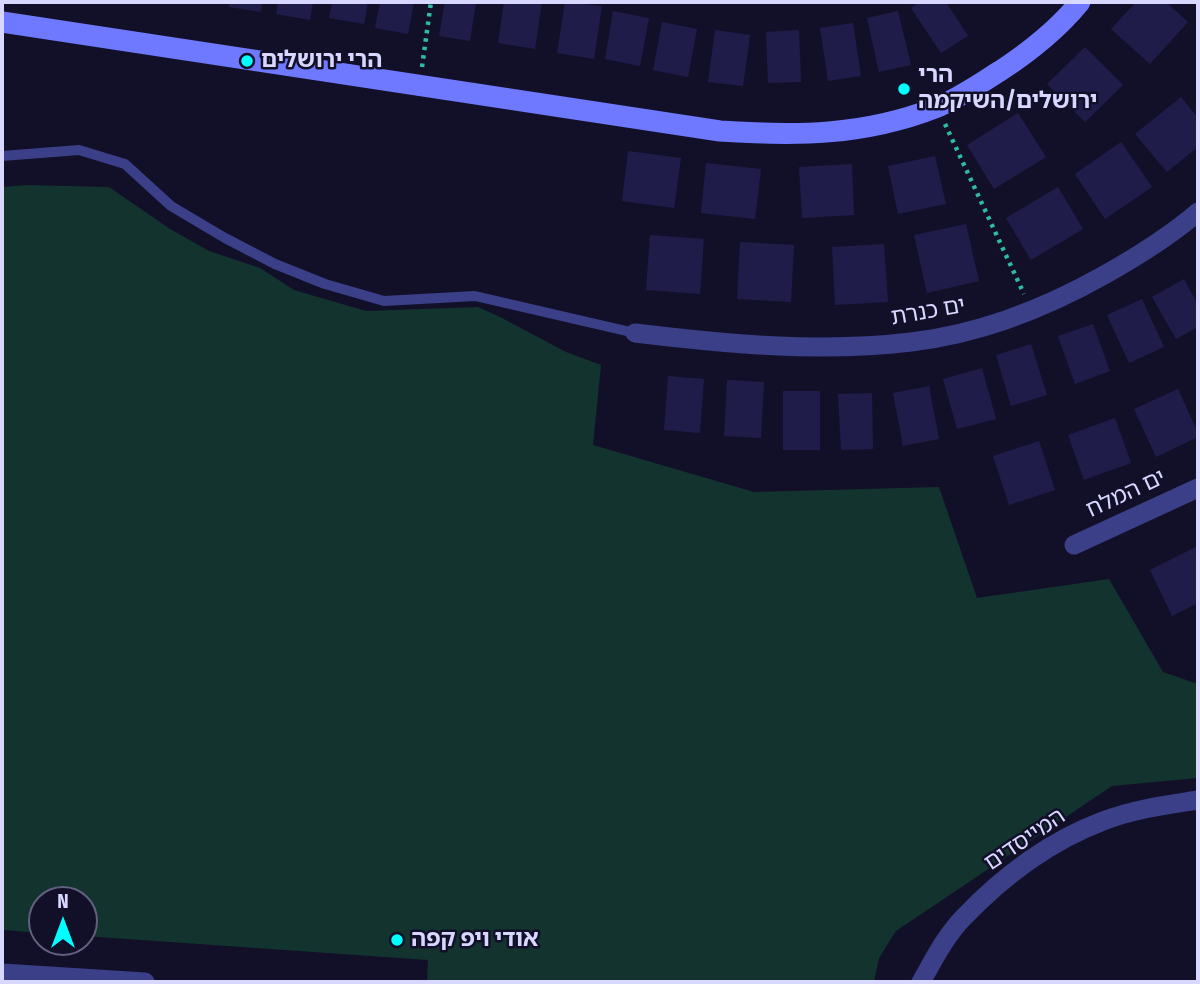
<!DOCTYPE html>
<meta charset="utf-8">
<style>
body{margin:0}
#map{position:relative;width:1200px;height:984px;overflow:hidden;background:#121029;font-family:"Fira Sans Condensed",sans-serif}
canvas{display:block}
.frame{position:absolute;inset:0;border:4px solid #d8d7ff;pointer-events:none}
.north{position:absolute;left:28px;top:886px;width:70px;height:70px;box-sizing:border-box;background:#121029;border:2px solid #61607f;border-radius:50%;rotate:0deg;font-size:19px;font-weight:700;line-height:28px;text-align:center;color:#d8d7ff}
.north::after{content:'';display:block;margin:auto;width:24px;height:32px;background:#03feff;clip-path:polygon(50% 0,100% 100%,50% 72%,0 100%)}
</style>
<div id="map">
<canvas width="1200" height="984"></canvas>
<div class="frame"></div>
<div class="north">N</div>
</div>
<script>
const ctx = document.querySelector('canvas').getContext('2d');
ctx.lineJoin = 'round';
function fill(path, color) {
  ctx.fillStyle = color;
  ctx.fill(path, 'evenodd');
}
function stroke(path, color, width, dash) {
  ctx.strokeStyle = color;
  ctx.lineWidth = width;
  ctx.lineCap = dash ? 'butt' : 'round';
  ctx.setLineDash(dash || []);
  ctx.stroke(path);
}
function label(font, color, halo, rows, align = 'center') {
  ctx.font = font + ' "Fira Sans Condensed","Noto Sans Hebrew",sans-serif';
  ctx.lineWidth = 5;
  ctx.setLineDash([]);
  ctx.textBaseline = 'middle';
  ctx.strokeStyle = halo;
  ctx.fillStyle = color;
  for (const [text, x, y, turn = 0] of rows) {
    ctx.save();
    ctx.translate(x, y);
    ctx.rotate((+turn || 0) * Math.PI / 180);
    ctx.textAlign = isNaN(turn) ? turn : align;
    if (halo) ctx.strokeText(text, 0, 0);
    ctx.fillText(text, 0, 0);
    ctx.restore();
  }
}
fill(new Path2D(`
 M27,185L109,187L170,229L209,251L260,268L294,290L366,311L478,307L500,317L566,352L601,365L593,445L754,492L939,487L977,598L1109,579L1163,672L1198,684V778L1112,786L896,931L879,958L874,982H427L428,960L84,936V900H42V933L2,930V187Z`), '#13332e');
fill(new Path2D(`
 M230,2H262L261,12L229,7Z
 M278,2H313L310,20L276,14Z
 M332,2H368L364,24L329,18Z
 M380,2H414L408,34L375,28Z
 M445,2H476L470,41L439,36Z
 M504,2H542L535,49L498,43Z
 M565,2L602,6L594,59L557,53Z
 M919,2H946L968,36L941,53L911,8Z
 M1136,2H1166L1188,22L1150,64L1111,29Z
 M613,11L649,18L640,66L605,59Z
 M898,11L911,65L879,72L867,18Z
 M662,22L697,29L688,77L653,70Z
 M853,23L861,76L828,81L820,28Z
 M715,30L750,35L743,86L708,82Z
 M799,30L801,82L768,83L766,32Z
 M1085,47L1123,85L1085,122L1047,84Z
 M1181,97L1198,118V147L1167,172L1135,134Z
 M1018,113L1046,157L994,189L967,145Z
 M1121,142L1152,187L1105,219L1075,174Z
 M628,151L681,158L674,208L622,201Z
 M935,156L946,204L898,214L888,166Z
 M706,163L761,169L755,219L701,213Z
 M852,164L854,215L802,218L799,167Z
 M1058,187L1083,229L1031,260L1006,218Z
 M966,224L979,281L927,293L914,235Z
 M650,235L704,239L700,294L646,290Z
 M740,242L794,245L791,302L737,299Z
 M884,244L888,302L835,305L832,247Z
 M1184,279L1198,305V327L1176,339L1152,297Z
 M1142,299L1164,347L1129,363L1107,315Z
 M1093,324L1110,371L1075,384L1058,336Z
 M1031,344L1047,395L1011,406L996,355Z
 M982,368L996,419L957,429L943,379Z
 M668,376L704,379L700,433L664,430Z
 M727,380L764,382L761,438L724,436Z
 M929,386L939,439L903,446L893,393Z
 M1178,389L1198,433V437L1156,457L1134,409Z
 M783,391H820V450H783Z
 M872,393L873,449L841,450L838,394Z
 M1115,418L1131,463L1084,480L1068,435Z
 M1039,441L1055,490L1009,505L993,456Z
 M1198,546V603L1172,616L1150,570Z`), '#201c4a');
stroke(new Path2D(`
 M422,67L431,2
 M945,124L1024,294`), '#2fbca6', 4.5, [3.5, 5]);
stroke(new Path2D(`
 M2,156L79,150L125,164L171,206L225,238L275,264L325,284L384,301L475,296L635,333`), '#3a3f88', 10);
stroke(new Path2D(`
 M635,333C726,344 820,353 911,342C980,334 1046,308 1106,274C1138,256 1170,236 1198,212
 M1074,545L1198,488
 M2,973L145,982
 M921,982C933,961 945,937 962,919C1001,878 1050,841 1103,821C1134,809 1166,805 1198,800`), '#3a3f88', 19);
stroke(new Path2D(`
 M2,22L720,131C796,136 863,136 935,108C958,99 979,84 1000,71C1029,52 1058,29 1080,2`), '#6e79ff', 21);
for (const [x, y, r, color] of [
 [247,61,7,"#03feff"],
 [904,89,7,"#03feff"],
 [397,940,7,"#03feff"]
]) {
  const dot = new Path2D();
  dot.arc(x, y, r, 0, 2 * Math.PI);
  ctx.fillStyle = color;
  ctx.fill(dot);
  stroke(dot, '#121029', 2.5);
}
label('bold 23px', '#d8d7ff', '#121029', [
 ["הרי ירושלים",261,61],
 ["הרי",918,76],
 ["ירושלים/השיקמה",918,102],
 ["אודי ויפ קפה",411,940]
], 'left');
label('23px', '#d8d7ff', '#121029', [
 ["ים כנרת",928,312,-10],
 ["ים המלח",1126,494,-25],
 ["המייסדים",1025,840,-34]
]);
</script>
